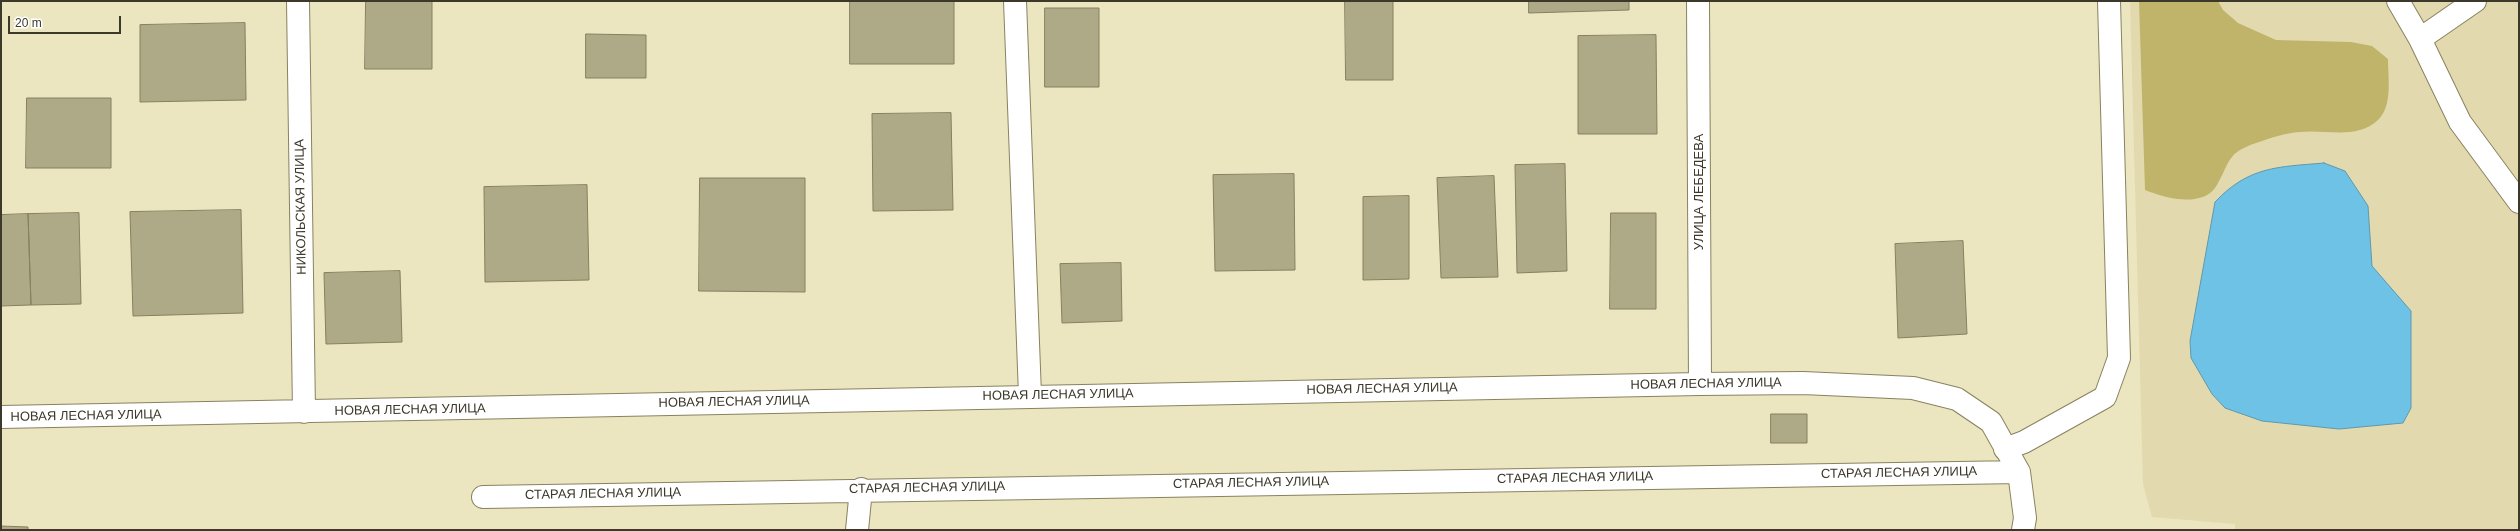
<!DOCTYPE html>
<meta charset="utf-8">
<style>
body{margin:0}
#map{position:relative;width:2520px;height:531px;overflow:hidden;background:#ebe5c0;font-family:Arial,sans-serif}
canvas{display:block}
.frame{position:absolute;inset:0;border:2px solid #3c392b;pointer-events:none}
.scale{position:absolute;left:8px;top:16px;width:113px;height:18px;box-sizing:border-box;border:2px solid #3c392b;border-top:0;padding-left:5px;font-size:12px;line-height:14px;white-space:nowrap;color:#3c392b;-webkit-text-stroke:3px #fff;paint-order:stroke}
</style>
<div id="map">
<canvas width="2520" height="531"></canvas>
<div class="frame"></div>
<div class="scale">20 m</div>
</div>
<script>
const ctx = document.querySelector('canvas').getContext('2d');
ctx.lineJoin = 'round';
function fill(path, color) {
  ctx.fillStyle = color;
  ctx.fill(path, 'evenodd');
}
function stroke(path, color, width, dash) {
  ctx.strokeStyle = color;
  ctx.lineWidth = width;
  ctx.lineCap = dash ? 'butt' : 'round';
  ctx.setLineDash(dash || []);
  ctx.stroke(path);
}
function label(font, color, halo, rows, align = 'center') {
  ctx.font = font + ' Arial,sans-serif';
  ctx.lineWidth = 4;
  ctx.setLineDash([]);
  ctx.textBaseline = 'middle';
  ctx.strokeStyle = halo;
  ctx.fillStyle = color;
  for (const [text, x, y, turn = 0] of rows) {
    ctx.save();
    ctx.translate(x, y);
    ctx.rotate((+turn || 0) * Math.PI / 180);
    ctx.textAlign = isNaN(turn) ? turn : align;
    if (halo) ctx.strokeText(text, 0, 0);
    ctx.fillText(text, 0, 0);
    ctx.restore();
  }
}
fill(new Path2D(`
 M2130,1H2519V530H2235V524L2152,517L2143,484Z`), '#e2daae');
fill(new Path2D(`
 M2139,1H2218L2223,10L2238,23L2276,40L2351,42L2372,46L2388,59C2388,77 2393,106 2378,120C2357,140 2326,129 2300,132C2285,133 2271,138 2256,143C2227,153 2231,160 2217,185C2203,209 2165,198 2145,190Z`), '#c0b46a');
const water = new Path2D(`
 M2324,163L2345,171L2368,206L2372,266L2411,311V408L2403,423L2339,429L2262,421L2225,408L2212,394L2191,358L2190,341L2215,202C2249,166 2278,167 2324,163Z`);
fill(water, '#6ec2e5');
stroke(water, '#5f99ad', 1);
const building = new Path2D(`
 M366,1H432V69H365Z
 M850,1H954V64H850Z
 M1345,1H1393V80H1346Z
 M1529,1H1629V10L1529,13Z
 M1045,8H1099V87H1045Z
 M245,23L246,100L140,102V25Z
 M586,34L646,35V78H586Z
 M1656,35L1657,134H1578V36Z
 M27,98H111V168H26Z
 M951,113L953,210L873,211L872,114Z
 M1565,164L1567,271L1517,273L1515,165Z
 M1294,174L1295,270L1215,271L1213,175Z
 M1494,176L1498,277L1441,278L1437,178Z
 M700,178H805V292L699,291Z
 M587,185L589,280L485,282L484,187Z
 M1409,196V279L1363,280V197Z
 M241,210L243,313L133,316L130,212Z
 M79,213L81,304L31,305L28,214Z
 M1611,213H1656V309H1610Z
 M28,214L31,305L1,306V215Z
 M1963,241L1967,334L1898,338L1895,244Z
 M1121,263L1122,321L1062,323L1060,264Z
 M400,271L402,342L326,344L324,273Z
 M1771,414H1807V443H1771Z
 M1,526L28,527V530H1Z`);
fill(building, '#aea986');
stroke(building, '#86805f', 1);
const lane = new Path2D(`
 M1015,1L1030,395
 M2398,1L2420,39L2460,122L2519,202
 M2420,39L2475,1
 M2005,449L2024,442L2105,397L2119,358L2109,1`);
const street = new Path2D(`
 M298,1L304,412
 M1698,1L1700,384
 M1,417L1700,384L1803,383L1913,388L1957,399L1991,422L2019,472L2025,518L2023,530
 M483,497L2019,472
 M857,530L861,489`);
stroke(lane, '#888260', 24);
stroke(street, '#888260', 24);
stroke(lane, '#fff', 22);
stroke(street, '#fff', 22);
label('13px', '#3c392b', '#fff', [
 ["УЛИЦА ЛЕБЕДЕВА",1699,192,-90],
 ["НИКОЛЬСКАЯ УЛИЦА",301,207,-91],
 ["НОВАЯ ЛЕСНАЯ УЛИЦА",1706,384,-1],
 ["НОВАЯ ЛЕСНАЯ УЛИЦА",1382,389,-1],
 ["НОВАЯ ЛЕСНАЯ УЛИЦА",1058,395,-1],
 ["НОВАЯ ЛЕСНАЯ УЛИЦА",734,402,-1],
 ["НОВАЯ ЛЕСНАЯ УЛИЦА",410,410,-1],
 ["НОВАЯ ЛЕСНАЯ УЛИЦА",86,416,-1],
 ["СТАРАЯ ЛЕСНАЯ УЛИЦА",1899,473,-1],
 ["СТАРАЯ ЛЕСНАЯ УЛИЦА",1575,478,-1],
 ["СТАРАЯ ЛЕСНАЯ УЛИЦА",1251,483,-1],
 ["СТАРАЯ ЛЕСНАЯ УЛИЦА",927,488,-1],
 ["СТАРАЯ ЛЕСНАЯ УЛИЦА",603,494,-1]
]);
</script>
